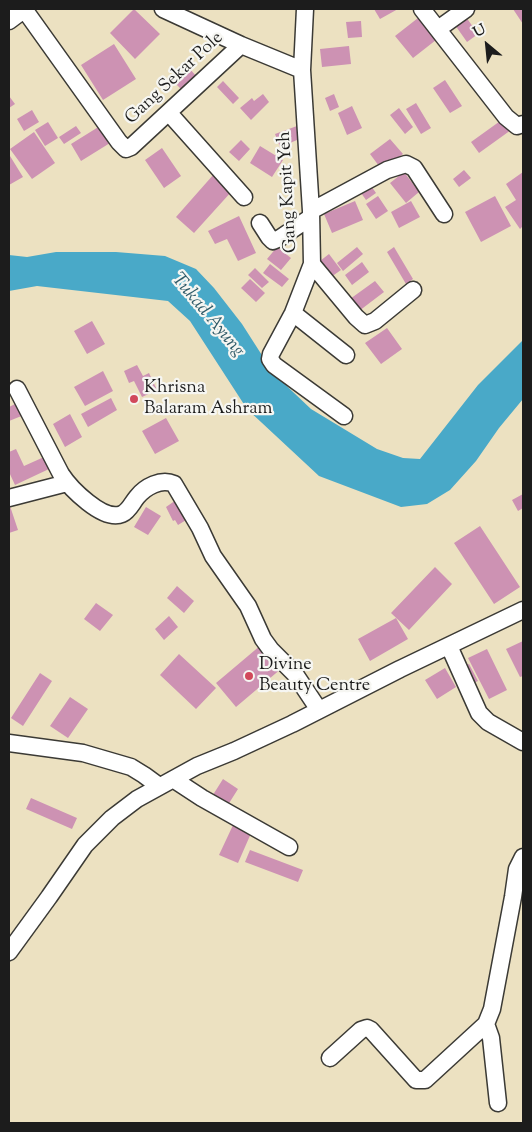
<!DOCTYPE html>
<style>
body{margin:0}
#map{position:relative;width:532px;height:1132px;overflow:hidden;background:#ece1c1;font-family:"Sorts Mill Goudy",serif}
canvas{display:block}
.frame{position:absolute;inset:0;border:10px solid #1c1c1c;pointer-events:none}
.north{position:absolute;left:462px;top:20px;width:50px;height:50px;-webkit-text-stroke:4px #f6f6f2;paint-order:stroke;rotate:332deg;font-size:14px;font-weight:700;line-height:20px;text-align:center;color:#1c1c1c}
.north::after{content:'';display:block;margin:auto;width:18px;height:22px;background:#1c1c1c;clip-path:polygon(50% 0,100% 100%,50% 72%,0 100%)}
</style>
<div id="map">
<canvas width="532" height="1132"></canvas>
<div class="frame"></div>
<div class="north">U</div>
</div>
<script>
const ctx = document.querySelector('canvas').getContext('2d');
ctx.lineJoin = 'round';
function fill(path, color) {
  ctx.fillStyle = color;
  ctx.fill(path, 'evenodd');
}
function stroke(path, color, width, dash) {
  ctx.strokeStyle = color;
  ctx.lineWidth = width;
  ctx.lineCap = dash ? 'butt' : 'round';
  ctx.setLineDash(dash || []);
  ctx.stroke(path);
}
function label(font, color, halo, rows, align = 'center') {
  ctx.font = font + ' "Sorts Mill Goudy",serif';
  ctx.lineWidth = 4.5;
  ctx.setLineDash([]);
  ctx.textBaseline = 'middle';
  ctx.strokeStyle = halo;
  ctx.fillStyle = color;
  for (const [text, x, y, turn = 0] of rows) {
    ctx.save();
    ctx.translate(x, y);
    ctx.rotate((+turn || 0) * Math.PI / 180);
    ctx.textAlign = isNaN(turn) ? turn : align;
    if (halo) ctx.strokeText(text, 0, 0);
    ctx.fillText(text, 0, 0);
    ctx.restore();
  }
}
fill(new Path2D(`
 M56,252H116L165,256L196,269L214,288L242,324L274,374L311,409L377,449L403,458L420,459L478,385L523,340V399L499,428L476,461L450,490L427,504L401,507L319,476L247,409L190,321L168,301L37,286L9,291V255L27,257Z`), '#49a9c8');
fill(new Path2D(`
 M134,9L160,34L135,59L110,33Z
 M374,9H398L380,19Z
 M513,9H523V24Z
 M466,17L478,34L467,42L455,25Z
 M418,18L436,40L413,58L395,36Z
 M361,21L362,37L348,38L346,22Z
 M114,44L136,79L103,100L81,65Z
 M349,46L351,64L322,67L320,49Z
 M189,68L197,77L183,91L174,82Z
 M445,80L462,106L450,113L433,88Z
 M223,81L239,98L233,104L217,87Z
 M263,94L269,102L251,120L240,108L252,98L254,101Z
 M334,94L339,107L330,111L325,98Z
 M9,96L15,104L9,108Z
 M416,103L431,128L421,134L406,109Z
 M352,106L362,128L347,135L338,113Z
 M399,108L413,127L405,134L390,115Z
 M32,110L39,122L24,131L17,119Z
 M503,119L511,130L479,153L471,142Z
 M48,122L58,138L45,146L35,130Z
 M76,126L81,133L64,144L59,137Z
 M100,126L110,143L81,161L71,144Z
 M297,126L302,138L280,147L275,134Z
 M34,132L55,163L32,179L10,149Z
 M390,139L403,154L382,170L370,154Z
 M241,140L250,149L239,161L229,152Z
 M260,146L283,160L272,177L250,163Z
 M162,148L181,176L164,188L145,160Z
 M10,156L23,177L9,185V157Z
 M464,170L471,178L459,187L453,179Z
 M404,172L419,192L406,203L390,183Z
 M523,172V226L520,229L505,207L516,200L506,184Z
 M214,174L232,191L194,233L176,217Z
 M369,183L376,193L366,200L359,190Z
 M378,196L388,211L376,219L366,204Z
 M495,196L511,226L481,242L465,212Z
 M355,201L363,220L332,233L324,214Z
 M411,201L420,217L399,228L391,212Z
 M239,216L256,253L238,261L227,239L215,244L208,231Z
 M277,247L291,258L281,270L267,259Z
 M357,247L363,254L343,271L337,263Z
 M394,247L413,279L406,284L387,252Z
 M329,254L341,270L331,277L320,261Z
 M362,262L369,272L352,285L345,275Z
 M270,264L289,279L282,287L263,273Z
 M255,268L269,282L262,288L248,275Z
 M250,279L265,293L256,302L241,288Z
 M375,281L384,292L359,311L350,299Z
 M92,321L105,344L87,354L74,331Z
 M387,328L402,349L381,364L365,343Z
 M137,365L143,376L149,373L157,390L142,397L134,381L129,383L124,371Z
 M103,371L113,391L85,406L74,387Z
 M111,398L117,410L88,427L81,414Z
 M19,402L24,415L9,421V407Z
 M70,414L82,437L65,447L53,424Z
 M166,418L179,441L155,454L142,431Z
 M16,449L24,466L44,457L49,469L15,485L9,472V452Z
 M523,494V508L518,511L512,500Z
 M179,498L191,517L178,525L175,520L173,521L166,507Z
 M9,503L18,530L9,533Z
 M146,507L161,516L148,535L134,527Z
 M480,526L520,587L494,604L454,543Z
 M435,567L452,584L409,630L391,613Z
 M177,586L194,601L184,613L167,598Z
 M96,603L113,615L100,631L84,619Z
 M169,616L178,627L164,640L155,629Z
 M396,618L408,639L370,661L358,639Z
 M523,641V676L520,677L506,649Z
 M261,645L282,668L236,707L216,683Z
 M487,649L507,690L489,699L468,658Z
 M179,654L216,688L196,709L160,675Z
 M469,664L478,681L469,685L460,668Z
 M445,668L456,687L437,699L425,680Z
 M40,673L52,681L23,726L11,718Z
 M70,697L88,709L68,738L50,726Z
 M223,779L238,789L226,808L211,798Z
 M31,798L77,818L72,829L26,809Z
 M234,823L252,831L238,863L219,855Z
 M250,850L303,870L298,882L245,862Z`), '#cd92b3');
const street = new Path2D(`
 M24,9L119,142L126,149L131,147L241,45
 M163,9L241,45L302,70
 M305,9L302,70L311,211L312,264L293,313L271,354L270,359L274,365L344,416
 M422,9L506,117L517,126L523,124
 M9,21L25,9
 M438,29L466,9
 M169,113L244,197
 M311,211L387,170L406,164L414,168L444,214
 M260,223L269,237L273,241L280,238L311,217
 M312,264L356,317L365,325L375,321L413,290
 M293,313L346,355
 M17,389L61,474C70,488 103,522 122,514C129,511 132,503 137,497C145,487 161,478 174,484L200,528L213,556L248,606L263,639L271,650L295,674L319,710
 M9,498L67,483
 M449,646L479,713L488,722L523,742
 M9,743L83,753L131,767L144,775L159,786
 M173,779L202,798L289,847
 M9,952L49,897L85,845L112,818L137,799L197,766L234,751L292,724L400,669L523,610
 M486,1024L491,1038L498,1103
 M330,1058L361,1030L367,1028L371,1030L416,1080H425L486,1024L492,1009L513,897L517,869L523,857`);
stroke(street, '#3b3a35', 19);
stroke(street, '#fff', 16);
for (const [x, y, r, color] of [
 [134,399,5,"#d1495b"],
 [249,676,5,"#d1495b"]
]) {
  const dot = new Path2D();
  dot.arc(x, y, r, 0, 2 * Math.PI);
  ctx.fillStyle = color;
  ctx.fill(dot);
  stroke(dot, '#f6f6f2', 2);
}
label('18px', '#1c1c1c', '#f6f6f2', [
 ["Gang Sekar Pole",175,79,-43],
 ["Gang Kapit Yeh",289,192,-93]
]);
label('18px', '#1c1c1c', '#f6f6f2', [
 ["Khrisna",144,389],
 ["Balaram Ashram",144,410],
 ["Divine",259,666],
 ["Beauty Centre",259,687]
], 'left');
label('italic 19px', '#305b69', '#f6f6f2', [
 ["Tukad Ayung",207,316,50]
]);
</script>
